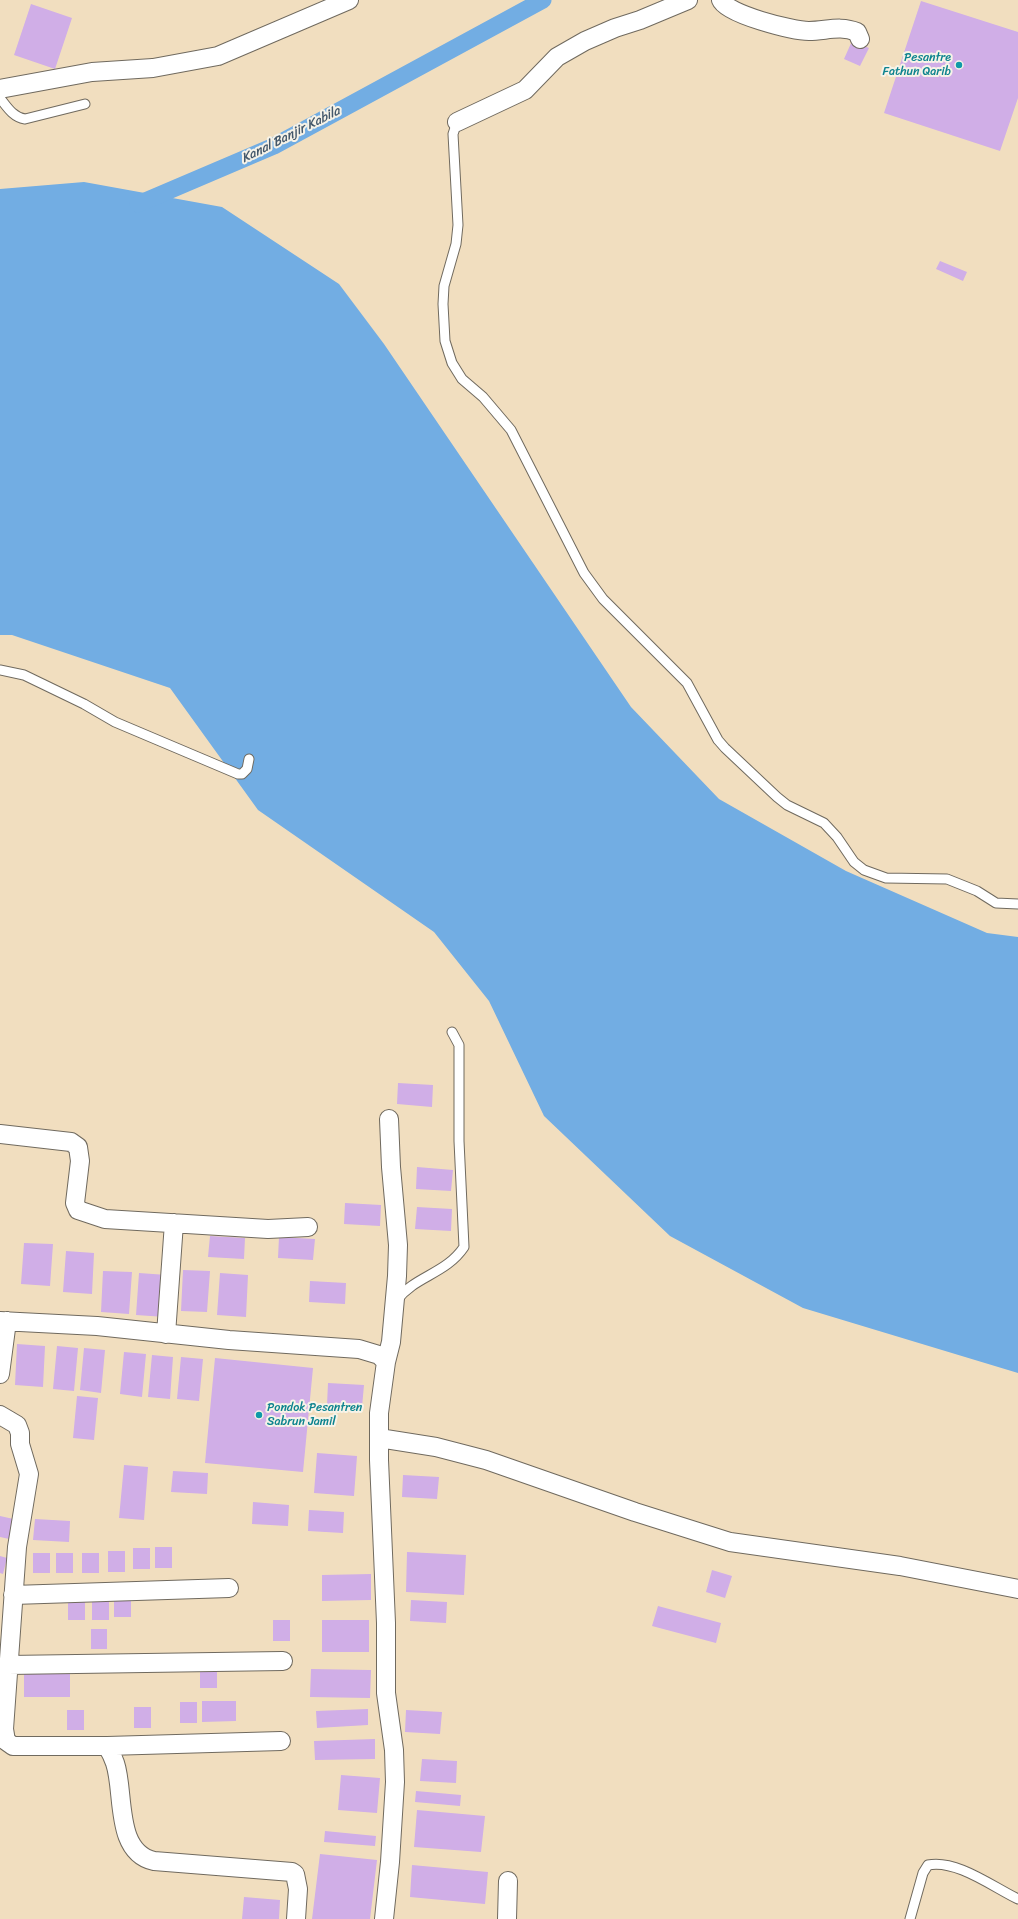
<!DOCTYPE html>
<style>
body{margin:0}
canvas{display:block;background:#f1debf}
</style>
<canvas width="1018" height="1919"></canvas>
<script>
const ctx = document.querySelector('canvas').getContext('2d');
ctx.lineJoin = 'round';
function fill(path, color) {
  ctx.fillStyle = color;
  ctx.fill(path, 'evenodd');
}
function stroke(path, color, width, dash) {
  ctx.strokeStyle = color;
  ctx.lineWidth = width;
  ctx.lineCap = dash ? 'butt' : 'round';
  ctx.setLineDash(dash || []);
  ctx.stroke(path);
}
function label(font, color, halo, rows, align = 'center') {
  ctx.font = font + ' Sriracha,sans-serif';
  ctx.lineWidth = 4;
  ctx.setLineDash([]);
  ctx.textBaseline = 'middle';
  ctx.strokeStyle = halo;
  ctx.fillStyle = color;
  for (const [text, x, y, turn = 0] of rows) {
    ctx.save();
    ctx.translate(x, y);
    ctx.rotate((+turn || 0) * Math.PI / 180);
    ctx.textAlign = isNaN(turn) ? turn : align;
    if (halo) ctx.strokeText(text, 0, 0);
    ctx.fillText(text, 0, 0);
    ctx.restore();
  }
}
fill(new Path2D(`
 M84,182L222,207L339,284L384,344L631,707L719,799L846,871L987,933L1018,937V1373L803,1308L670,1236L544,1116L489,1001L434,932L258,810L170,688L12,635H0V189Z`), '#72ade3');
stroke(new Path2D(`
 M138,204L274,146L543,0`), '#72ade3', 17);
fill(new Path2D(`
 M921,1L1018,32V98L1000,151L884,113Z
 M31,4L72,18L55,69L14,55Z
 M852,41L869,48L860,66L844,59Z
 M940,261L967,272L963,281L936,269Z
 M398,1083L433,1085L432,1107L397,1104Z
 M417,1167L453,1170L451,1191L416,1189Z
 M345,1203L381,1205L380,1226L344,1224Z
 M417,1207L452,1209L451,1231L415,1229Z
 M210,1236L245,1238L244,1259L208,1257Z
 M279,1237L315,1239L313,1260L278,1258Z
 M24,1243L53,1244L50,1286L21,1284Z
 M66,1251L94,1253L92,1294L63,1292Z
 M183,1270L210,1271L207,1312L181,1311Z
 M103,1271L132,1272L129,1314L101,1312Z
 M139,1273L167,1275L165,1317L136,1315Z
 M220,1273L248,1275L246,1317L217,1315Z
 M310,1281L346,1283L345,1304L309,1302Z
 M17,1344L45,1346L43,1387L15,1385Z
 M57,1346L78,1348L74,1391L53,1389Z
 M84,1348L105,1350L101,1393L80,1390Z
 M124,1352L146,1354L142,1397L120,1394Z
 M152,1355L173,1357L170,1399L148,1397Z
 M181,1357L203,1359L199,1401L177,1399Z
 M215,1358L313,1368L303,1472L205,1463Z
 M328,1383L364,1385L362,1407L327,1405Z
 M77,1396L98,1398L94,1440L73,1438Z
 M317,1453L357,1456L354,1496L314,1493Z
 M124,1465L148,1467L144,1520L119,1518Z
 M173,1471L208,1473L207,1494L171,1492Z
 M403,1475L439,1477L437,1499L402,1497Z
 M253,1502L289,1505L288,1526L252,1524Z
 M309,1510L344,1512L343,1533L308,1531Z
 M0,1516L18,1520L14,1540L0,1537Z
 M35,1519L70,1521L69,1542L33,1540Z
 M155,1547H172V1568H155Z
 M133,1548H150V1569H133Z
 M108,1551H125V1572H108Z
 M407,1552L466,1555L464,1595L406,1592Z
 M33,1553H50V1573H33Z
 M56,1553H73V1573H56Z
 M82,1553H99V1573H82Z
 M0,1556L7,1558L3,1574L0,1573Z
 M712,1570L732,1576L725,1598L706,1592Z
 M371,1574V1600L322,1601V1575Z
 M114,1596H131V1617H114Z
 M68,1600H85V1620H68Z
 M92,1600H109V1620H92Z
 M411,1600L447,1602L446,1623L410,1621Z
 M658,1606L721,1623L716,1643L652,1626Z
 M273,1620H290V1641H273Z
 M322,1620H369V1652H322Z
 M91,1629H107V1649H91Z
 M200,1667H217V1688H200Z
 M311,1669L371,1670L370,1698L310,1697Z
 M24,1673H70V1697H24Z
 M202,1701H236V1721L202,1722Z
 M180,1702H197V1723H180Z
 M134,1707H151V1728H134Z
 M368,1709V1725L317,1728L316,1711Z
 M67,1710H84V1730H67Z
 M406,1710L442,1712L440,1734L405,1732Z
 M375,1739V1759L315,1760L314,1741Z
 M422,1759L457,1761L456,1783L420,1781Z
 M341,1775L380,1778L377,1813L338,1810Z
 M416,1791L461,1795L460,1806L415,1802Z
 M417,1810L485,1816L481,1852L414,1847Z
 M325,1831L376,1836L375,1846L324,1842Z
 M320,1854L377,1860L370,1919H312Z
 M412,1865L488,1872L485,1904L410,1897Z
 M244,1897L280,1900L279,1919H242Z`), '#d0aee7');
const service = new Path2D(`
 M0,98C7,107 13,117 25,119L85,104
 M457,122L453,134L458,225L456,244L444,286L443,304L445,341L452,363L462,379L483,397L511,430L584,573L603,599L687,683L718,740L725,748L777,797L787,805L824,823L837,837L854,862L864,870L886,878L947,879L977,891L996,903L1018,904
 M0,670L24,675L84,704L115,722L238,774H242L247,769L249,759
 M397,1300C415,1276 446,1274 464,1247L459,1141V1045L452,1032
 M910,1919L923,1873L928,1865C956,1859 993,1887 1018,1899`);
const minor = new Path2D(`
 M721,0C726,14 793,31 809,31C826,31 840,25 857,32L860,39
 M0,89L92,72L153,68L218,56L349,0
 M457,122L525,90L557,57L585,41L615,28L640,20L688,0
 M0,1134L71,1142L78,1147L80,1161L75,1203L78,1210L105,1219L268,1229L308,1227
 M0,1321L97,1326L229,1340L359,1349L379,1355L386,1362L379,1413V1460L386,1623V1693L394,1750L395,1782L390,1862L384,1919
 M166,1334L174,1223
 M386,1362L391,1342L397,1276L398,1245L391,1167L389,1119
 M0,1374L7,1321
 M0,1415L17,1425L20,1433V1444L29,1474L17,1547L4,1729L6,1741L13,1746H107C110,1751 113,1757 115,1763C125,1792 114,1852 154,1861L292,1872L295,1874L298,1889L296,1919
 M379,1438L436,1447L486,1460L635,1512L730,1542L900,1566L1018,1589
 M13,1595L229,1588
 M8,1665L283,1661
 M107,1746L281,1741
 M507,1919L508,1881`);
stroke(service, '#706a5f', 11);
stroke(minor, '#706a5f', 20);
stroke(service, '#fff', 9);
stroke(minor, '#fff', 18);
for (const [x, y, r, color] of [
 [959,65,4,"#0f9aa8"],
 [259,1415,4,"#0f9aa8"]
]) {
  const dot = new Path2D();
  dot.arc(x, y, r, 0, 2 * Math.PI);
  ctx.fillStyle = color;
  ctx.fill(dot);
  stroke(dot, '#f7f3e8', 1.5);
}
label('12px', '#0d838f', '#f7f3e8', [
 ["Pesantre",951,58],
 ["Fathun Qarib",951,72],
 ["Pondok Pesantren",267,1408,"left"],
 ["Sabrun Jamil",267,1422,"left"]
], 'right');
label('italic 13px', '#44586b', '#f7f3e8', [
 ["Kanal Banjir Kabila",291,135,-27]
]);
</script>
